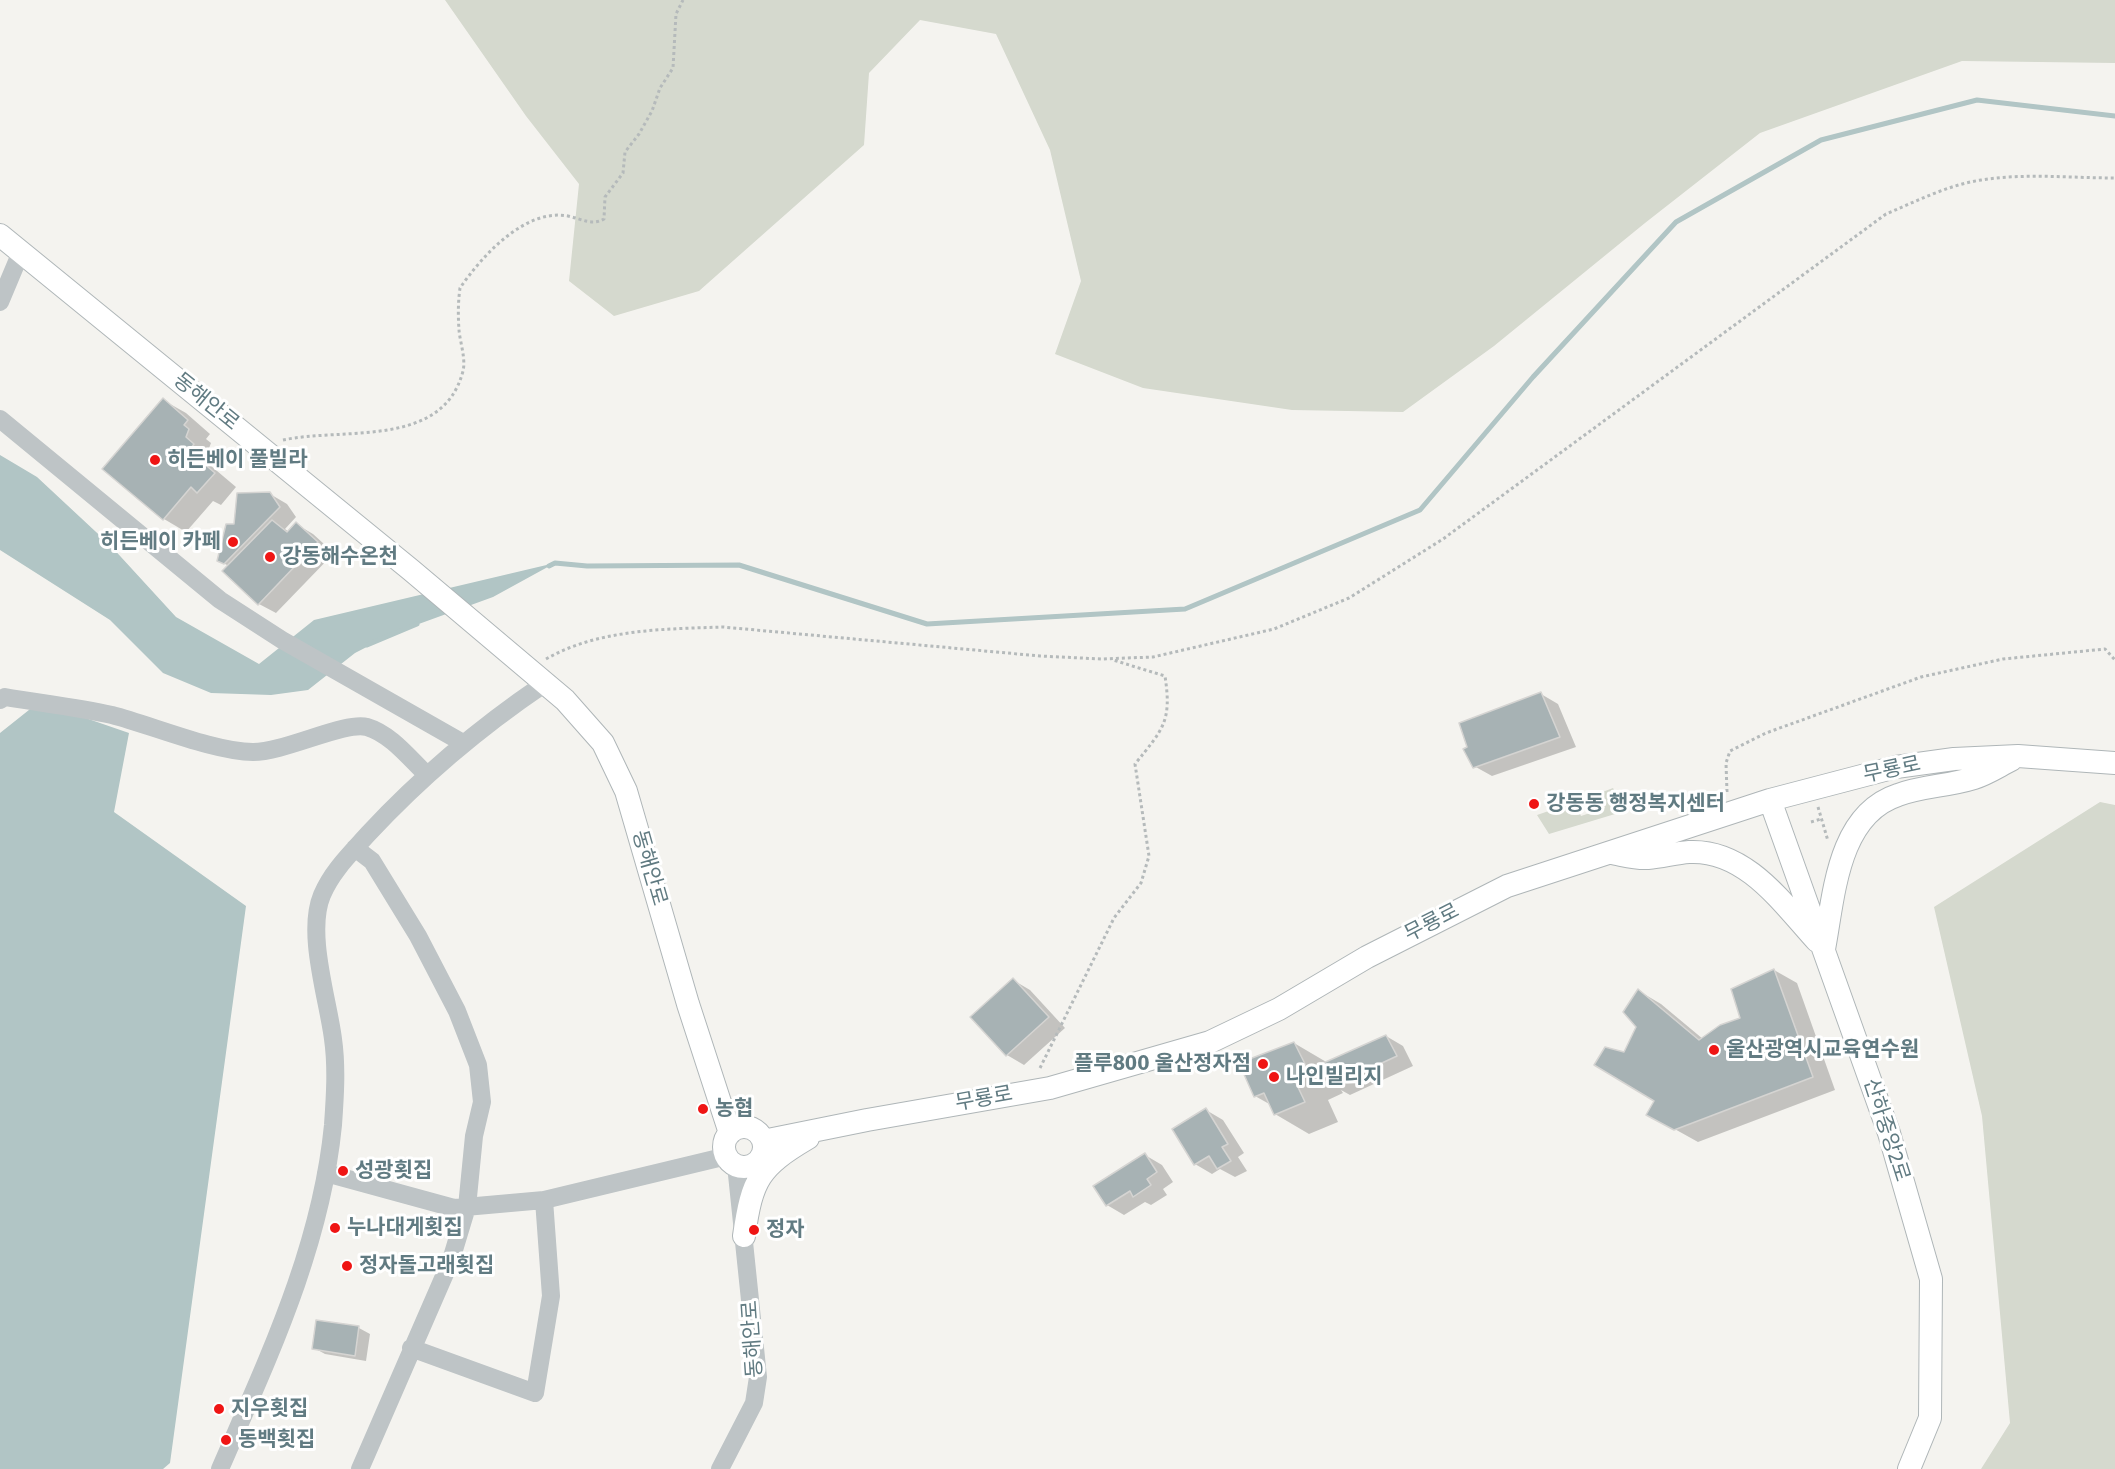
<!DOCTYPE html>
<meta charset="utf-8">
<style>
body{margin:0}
canvas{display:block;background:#f4f3ef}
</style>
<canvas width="2115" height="1469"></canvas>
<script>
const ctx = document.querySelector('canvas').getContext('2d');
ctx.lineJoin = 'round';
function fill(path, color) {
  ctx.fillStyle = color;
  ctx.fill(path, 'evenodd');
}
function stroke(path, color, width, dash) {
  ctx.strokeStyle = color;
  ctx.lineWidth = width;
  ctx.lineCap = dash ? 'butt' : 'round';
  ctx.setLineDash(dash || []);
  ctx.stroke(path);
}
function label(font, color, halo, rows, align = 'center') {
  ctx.font = font + ' "Fira Sans","Noto Sans KR",sans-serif';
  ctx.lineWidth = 6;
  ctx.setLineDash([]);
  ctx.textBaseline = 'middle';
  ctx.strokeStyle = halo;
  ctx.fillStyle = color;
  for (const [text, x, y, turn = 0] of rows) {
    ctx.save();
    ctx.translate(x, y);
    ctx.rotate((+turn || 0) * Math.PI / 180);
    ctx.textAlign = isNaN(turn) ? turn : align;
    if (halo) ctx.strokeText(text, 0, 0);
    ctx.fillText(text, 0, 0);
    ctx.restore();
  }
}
fill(new Path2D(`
 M445,0H2115V63L1962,61L1760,133L1645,223L1494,346L1403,412L1292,410L1143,388L1055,354L1081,281L1050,150L996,34L920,20L869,73L864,145L699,291L614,316L569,281L579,184L526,116Z
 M1613,788L1625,811L1549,834L1537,815L1575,802L1581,816L1605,808L1600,793Z
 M2100,802L2115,805V1469H1981L2010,1423L1982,1116L1934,907Z`), '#d5d9ce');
fill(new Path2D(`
 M0,455L37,477L110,545L176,617L259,664L314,620L555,563L493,597L394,633L355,653L308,690L271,695L211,693L163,673L110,620L0,550Z
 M39,702L129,733L114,812L246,906L170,1463L163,1469H0V733Z`), '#b1c5c5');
fill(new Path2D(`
 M163,400L186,413L210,434L206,439L211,443L208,451L216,458L210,465L236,487L221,505L213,501L186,532L164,519Z
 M270,494L287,504L296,517L285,529L289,532L296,524L313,534L334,553L276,613L259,604L229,566L219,561L236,525Z
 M1541,694L1558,704L1576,747L1492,776L1474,766Z
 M1774,970L1797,983L1835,1090L1698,1142L1671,1127L1625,1054L1638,1027L1639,991L1661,1004L1703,1039L1741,1018Z
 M1013,980L1030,990L1065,1028L1024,1065L1007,1055L972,1017Z
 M1386,1036L1403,1046L1413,1066L1350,1095L1341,1090L1343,1093L1328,1100L1338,1122L1309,1134L1275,1114L1271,1105L1255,1096L1294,1043L1328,1063Z
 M1206,1110L1223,1120L1244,1153L1238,1157L1247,1171L1235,1177L1220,1169L1212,1174L1195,1164Z
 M1145,1155L1162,1165L1173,1182L1163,1189L1167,1195L1151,1205L1145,1202L1124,1215L1107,1205L1095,1186Z
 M317,1321L359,1328L370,1334L366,1361L325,1354L314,1348Z`), '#0003');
stroke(new Path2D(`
 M549,566L555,563L587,566L739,565L927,624L1185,609L1420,510L1533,377L1676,222L1821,140L1977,100L2115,116
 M367,645L417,624`), '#b1c5c5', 5);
const building = new Path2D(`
 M163,398L188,420L184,425L189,429L186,437L194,444L189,451L215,473L197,493L191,487L163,520L102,469Z
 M270,492L280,507L224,564L217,561L226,524H234L237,493Z
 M272,520L287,532L296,522L318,542L258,605L222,571Z
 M1541,692L1560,737L1473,768L1463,749L1467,747L1459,723Z
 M1774,969L1813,1077L1674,1130L1646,1115L1654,1101L1594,1065L1605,1047L1624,1052L1636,1027L1623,1012L1638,989L1699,1040L1720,1025L1740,1018L1731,989Z
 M1013,978L1049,1017L1006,1056L970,1017Z
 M1386,1035L1397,1056L1332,1086L1321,1064Z
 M1294,1042L1310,1074L1295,1081L1305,1102L1274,1115L1264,1093L1254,1097L1239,1063Z
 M1206,1108L1228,1144L1222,1147L1231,1161L1217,1169L1209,1156L1194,1165L1172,1129Z
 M1145,1153L1157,1172L1147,1179L1151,1185L1133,1197L1130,1191L1106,1206L1093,1186Z
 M316,1320L359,1326L355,1356L312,1349Z`);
fill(building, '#a7b2b4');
stroke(building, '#d5d4d2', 1.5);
const major = new Path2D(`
 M0,235L411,570L565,700L603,743L626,791L688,1004L730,1133
 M1770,800L1889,1133L1931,1279L1930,1418L1909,1469
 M1611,853C1623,855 1636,859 1648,858C1662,857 1675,853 1689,852C1746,849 1783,904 1817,941
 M1824,949C1834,897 1837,815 1898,795C1922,786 1949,786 1974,778C1987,774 1999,766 2011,760
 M724 1147a20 20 0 1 1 40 0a20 20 0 1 1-40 0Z
 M763,1141L867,1120L1050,1088L1210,1042L1279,1009L1367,957L1507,886L1770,800L1896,767L1954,759L2018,756L2115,763
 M744,1236C752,1179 759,1167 808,1138`);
stroke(major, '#afb6b8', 24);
stroke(new Path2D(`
 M283,440C343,427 443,449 463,371C466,359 460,342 459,330C458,316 458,302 460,288C482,256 525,208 568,216C582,219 592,226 604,219L605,197L623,173L625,152L639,134L652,111L660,88L673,68L676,14L683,0
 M546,659C598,629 665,629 723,627L1040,656L1101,659L1153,657L1274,629L1349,598L1443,539L1886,214C1917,201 1948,185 1981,180C2025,173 2071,178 2115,178
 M1727,792L1726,763L1730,751L1766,733L1921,677L2003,659L2105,649L2115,660
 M1818,807L1828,841
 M1811,822L1821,819
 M1040,1068L1114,918L1141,883L1149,856L1135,764C1163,729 1172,722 1165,676L1113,660`), '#b5babb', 3, [3, 3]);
stroke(new Path2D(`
 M0,302L21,252
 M0,419L220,600L282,640L463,743
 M0,700L5,697C40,703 77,707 112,715C151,725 215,752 253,752C285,752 345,721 367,727C391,734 410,759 427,775
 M355,848L372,861L418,936L457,1011L478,1065L482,1102L474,1136L467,1207L451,1260L360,1469
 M326,1173L454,1208L544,1200L727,1156
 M411,1348L535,1393L551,1296L544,1200
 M220,1469C268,1358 321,1248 333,1125C335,1097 337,1067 333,1039C328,999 306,933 322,895C332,871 351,853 368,834C421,777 479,728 544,684
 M720,1469L754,1403L758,1377L736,1165`), '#bec4c6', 18);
stroke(major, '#fff', 22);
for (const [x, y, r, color] of [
 [155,460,6,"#ef1514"],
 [233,542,6,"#ef1514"],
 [270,557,6,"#ef1514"],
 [1534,804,6,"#ef1514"],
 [1714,1050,6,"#ef1514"],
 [1263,1064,6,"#ef1514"],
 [1274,1077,6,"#ef1514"],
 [703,1109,6,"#ef1514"],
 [343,1171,6,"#ef1514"],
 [335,1228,6,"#ef1514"],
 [754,1230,6,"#ef1514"],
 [347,1266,6,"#ef1514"],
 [219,1409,6,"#ef1514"],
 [226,1440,6,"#ef1514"]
]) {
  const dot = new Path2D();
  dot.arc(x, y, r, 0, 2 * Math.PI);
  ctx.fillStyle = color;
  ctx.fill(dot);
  stroke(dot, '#fff', 2);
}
label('21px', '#617b82', '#fff', [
 ["동해안로",206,402,39],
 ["무룡로",1892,770,-12],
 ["동해안로",649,868,74],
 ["무룡로",1432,923,-27],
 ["무룡로",984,1099,-10],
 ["산하중앙2로",1886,1130,72],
 ["동해안로",753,1339,-94]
]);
label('bold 21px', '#617b82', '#fff', [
 ["히든베이 풀빌라",167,460],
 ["히든베이 카페",221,542,"right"],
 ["강동해수온천",282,557],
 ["강동동 행정복지센터",1546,804],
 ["울산광역시교육연수원",1726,1050],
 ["플루800 울산정자점",1251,1064,"right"],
 ["나인빌리지",1286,1077],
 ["농협",715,1109],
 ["성광횟집",355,1171],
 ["누나대게횟집",347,1228],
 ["정자",766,1230],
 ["정자돌고래횟집",359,1266],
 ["지우횟집",231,1409],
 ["동백횟집",238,1440]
], 'left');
</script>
